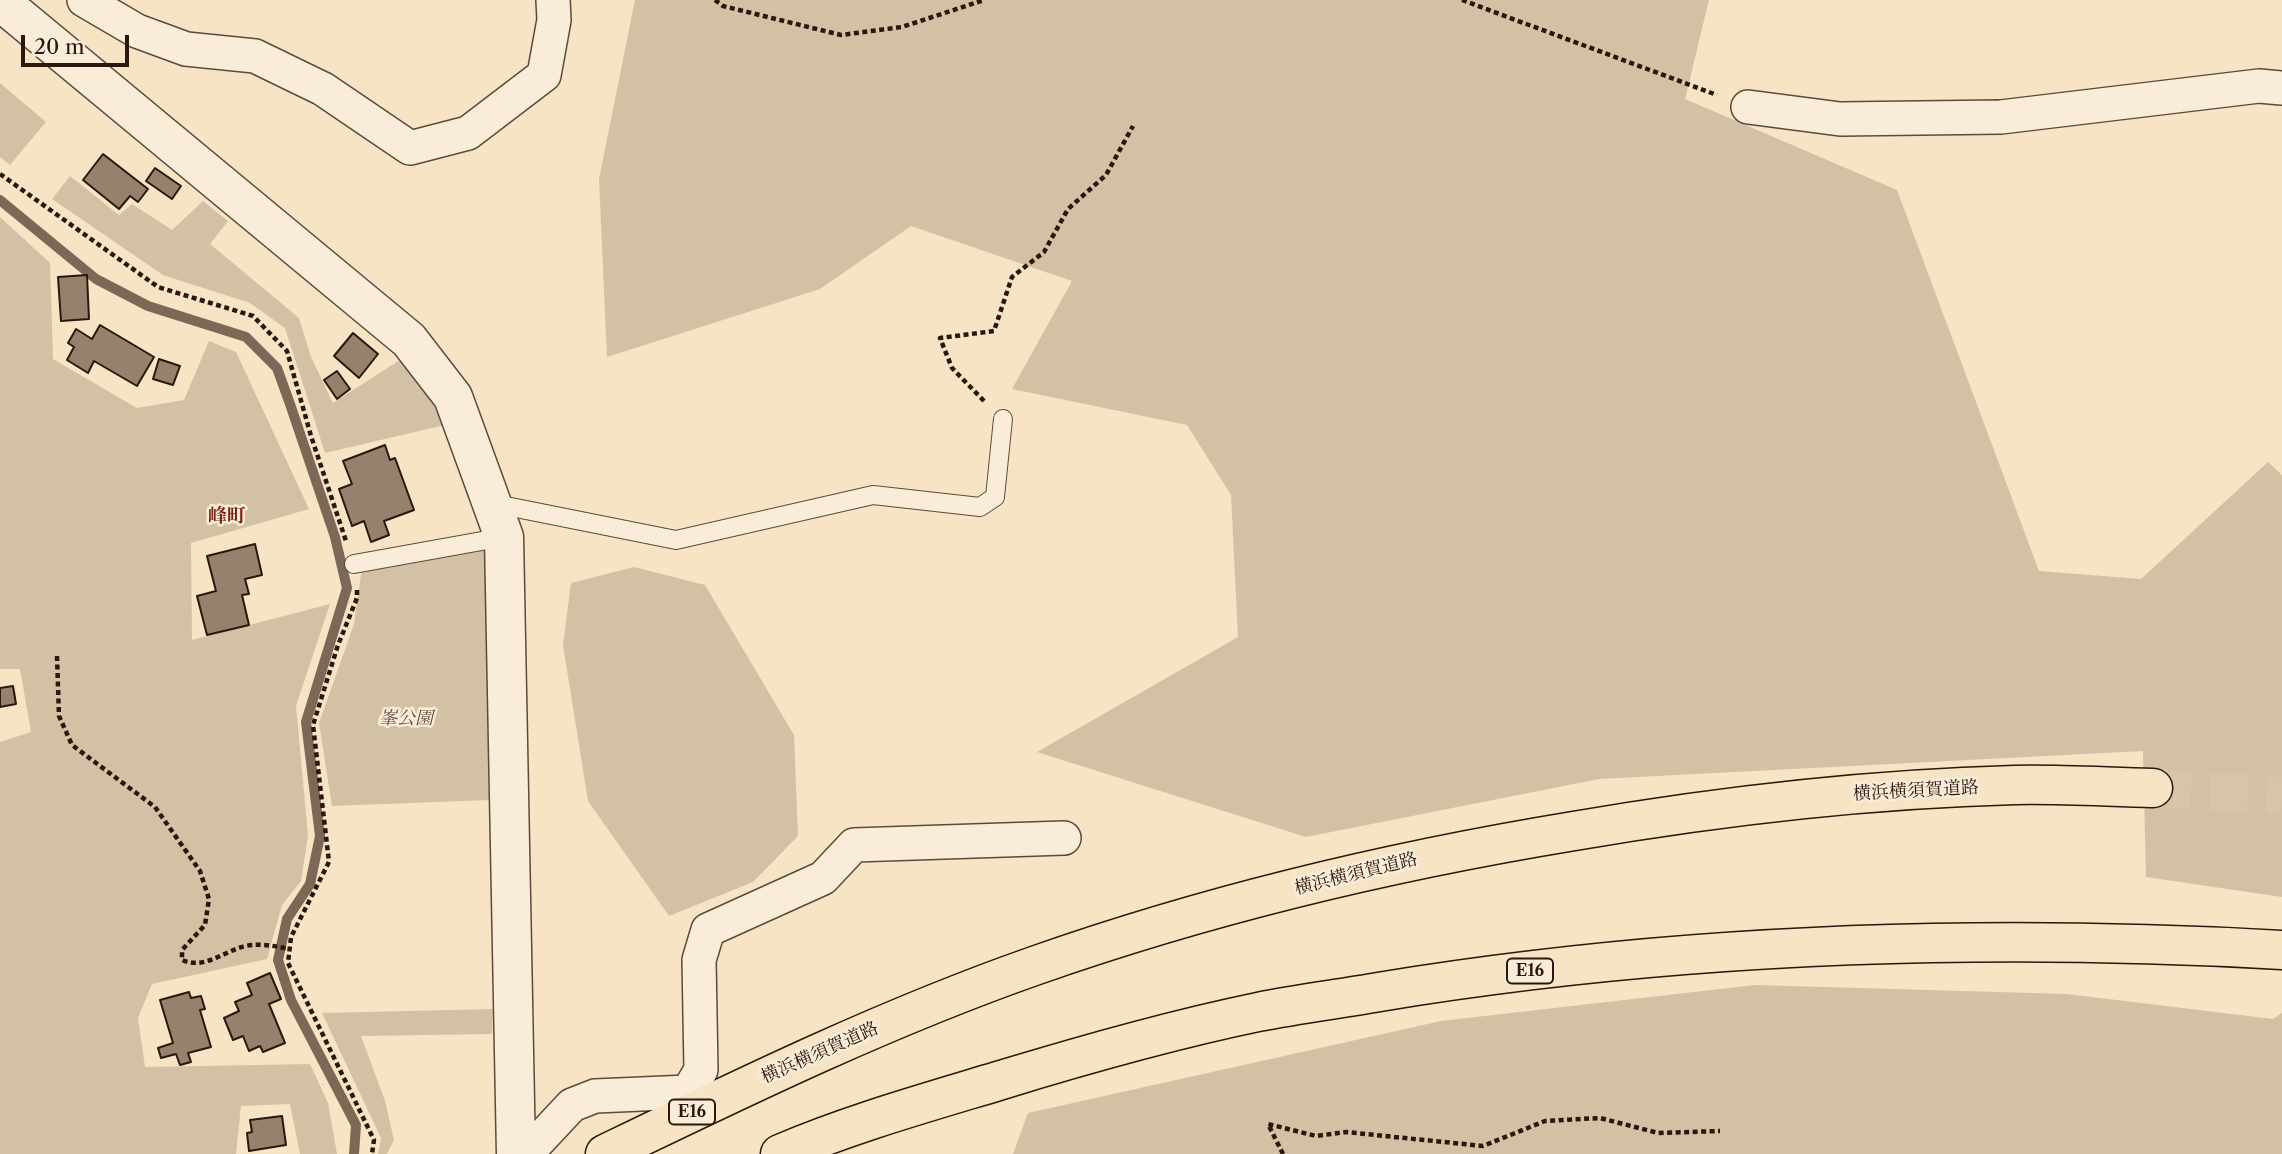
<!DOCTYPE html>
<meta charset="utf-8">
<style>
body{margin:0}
#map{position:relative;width:2282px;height:1154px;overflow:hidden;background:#f6e4c5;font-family:"Libre Caslon Text",serif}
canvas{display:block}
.scale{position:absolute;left:21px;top:35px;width:108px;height:32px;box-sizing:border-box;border:4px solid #2a170d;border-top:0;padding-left:9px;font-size:21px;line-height:24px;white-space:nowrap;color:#2a170d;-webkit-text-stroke:5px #f9edd9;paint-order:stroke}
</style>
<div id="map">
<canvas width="2282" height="1154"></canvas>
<div class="scale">20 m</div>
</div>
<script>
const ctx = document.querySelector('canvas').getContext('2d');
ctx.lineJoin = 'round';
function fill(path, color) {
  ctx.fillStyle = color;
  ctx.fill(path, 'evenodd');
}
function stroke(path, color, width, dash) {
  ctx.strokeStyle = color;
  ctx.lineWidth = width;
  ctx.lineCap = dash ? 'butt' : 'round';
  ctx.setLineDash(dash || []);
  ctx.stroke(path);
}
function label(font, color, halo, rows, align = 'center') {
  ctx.font = font + ' "Libre Caslon Text","Noto Serif JP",serif';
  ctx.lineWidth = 5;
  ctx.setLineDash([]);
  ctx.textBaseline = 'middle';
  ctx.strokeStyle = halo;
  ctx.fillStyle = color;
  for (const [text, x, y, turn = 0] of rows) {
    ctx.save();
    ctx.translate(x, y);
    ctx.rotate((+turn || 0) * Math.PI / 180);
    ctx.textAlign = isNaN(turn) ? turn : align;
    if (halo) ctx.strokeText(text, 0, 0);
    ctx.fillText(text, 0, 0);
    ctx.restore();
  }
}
fill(new Path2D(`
 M635,0H1709L1685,99L1897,190L2039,571L2141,579L2268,462L2282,475V897L2146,877L2143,751L1599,779L1306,837L1037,752L1238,637L1231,495L1187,425L1012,389L1072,281L911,226L820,289L607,357L599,179Z
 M0,83L46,122L10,165L0,157Z
 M70,176L119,215L132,204L172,230L203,201L228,221L210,244L299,318L311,357L333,403L403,358L421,379L445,425L325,453L285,328L250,303L163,275L52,199Z
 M0,217L50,263L53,359L137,408L184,400L209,341L236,352L309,509L191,543L192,640L330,604L296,706L308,835L301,881L282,905L267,959L152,984L138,1018L145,1067L310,1064L328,1103L337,1154H300L290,1104L241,1106L236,1154H0V742L31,732L20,669H0Z
 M485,548L489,800L332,806L319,723L354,624L362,567Z
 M634,567L705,585L794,735L798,836L753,882L669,916L588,801L563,645L571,583Z
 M1755,985L2067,994L2273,1019L2282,1013V1154H1013L1028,1113L1441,1021Z
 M493,1009L492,1034L361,1036L385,1101L394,1140L387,1154H378L381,1138L322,1013Z`), '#d3c1a6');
stroke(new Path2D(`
 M0,200L96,279L148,306L246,337L277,368L290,404L335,537L347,588L306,722L320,836L310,884L287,919L278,960L291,1000L356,1125L354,1154`), '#7b6856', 10);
const building = new Path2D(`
 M103,154L148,189L138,202L130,196L119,209L83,180Z
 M155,168L181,186L172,199L146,181Z
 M87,275L89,319L61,321L58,277Z
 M100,325L154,357L137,386L94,361L88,373L67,360L74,347L68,343L76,329L92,339Z
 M353,333L378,354L359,378L334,356Z
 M159,359L180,366L173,385L153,379Z
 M337,371L350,389L337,399L324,380Z
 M385,445L390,460L395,458L414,510L384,521L389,535L371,542L364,521L352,526L339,489L352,484L343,461Z
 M255,544L262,575L245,579L249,594L242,595L249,625L207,635L197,596L216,591L207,556Z
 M13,686L16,704L0,707V688Z
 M270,973L281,999L269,1004L285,1043L263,1052L260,1046L249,1051L243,1036L233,1040L224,1018L239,1011L235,1002L252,995L247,983Z
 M189,992L191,998L201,996L205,1009L200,1010L211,1047L188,1053L191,1062L180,1065L176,1054L161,1058L158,1048L173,1043L160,1000Z
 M282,1116L286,1145L249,1151L247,1133L252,1132L250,1120Z`);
fill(building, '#94826d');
stroke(building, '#2a170d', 2);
stroke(new Path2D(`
 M2153,788L2282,796`), '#d7c5a9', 38, [38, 19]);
const service = new Path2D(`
 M491,503L676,540L873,495L980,507L995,497L1003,419
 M354,564L504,537`);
const minor = new Path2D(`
 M84,0L137,31L186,49L255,56L323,89L410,148L468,133L544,75L554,20L553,0
 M1748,107L1840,119L2001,117L2259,86L2282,88
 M526,1154L572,1105L595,1096L688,1092L701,1070L699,960L708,930L823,878L854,845L1064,838`);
const tertiary = new Path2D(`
 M0,1L409,340L453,397L504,537L516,1154`);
const motorway = new Path2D(`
 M605,1154C746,1086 886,1018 1034,966C1210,904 1391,861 1574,831C1720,806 1867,789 2015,785C2061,784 2107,787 2153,788
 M780,1154C850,1124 925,1103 998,1081C1083,1055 1171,1030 1258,1012C1298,1004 1339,999 1379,992C1677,943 1980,933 2282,950`);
stroke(service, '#5d4a3b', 20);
stroke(minor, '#5d4a3b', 36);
stroke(tertiary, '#5d4a3b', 41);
stroke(motorway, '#2a170d', 41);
stroke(new Path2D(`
 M715,0L723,6L841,35L902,27L984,0
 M1462,0L1717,95
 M0,174L158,287L253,316L287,351L311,436L346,541
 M984,401L952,368L940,338L994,331L1012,277L1044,252L1068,209L1106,175L1133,126
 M357,590V598L338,645L313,725L329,862L291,937L288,963L374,1140L372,1154
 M57,656L59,716L72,745L155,807L200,871L209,899L205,925L182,950V960C205,970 224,951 245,946C261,943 274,946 290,949
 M1283,1154L1268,1124L1316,1136L1346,1132L1483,1146L1545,1121L1600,1118L1658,1133L1720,1131`), '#2a170d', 4.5, [5, 3.5]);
stroke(service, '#f9edd9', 18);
stroke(minor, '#f9edd9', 33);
stroke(tertiary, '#f9edd9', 38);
stroke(motorway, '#f6e4c5', 38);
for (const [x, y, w] of [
 [1530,971,46],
 [692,1112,46]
]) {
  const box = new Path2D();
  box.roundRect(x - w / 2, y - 12.5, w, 25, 5);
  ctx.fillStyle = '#f9edd9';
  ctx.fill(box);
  stroke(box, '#2a170d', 2);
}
label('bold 16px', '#2a170d', null, [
 ["E16",1530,971],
 ["E16",692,1112]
]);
label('italic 18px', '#5d4a3b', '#f9edd9', [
 ["峯公園",406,719]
]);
label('18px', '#2a170d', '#f9edd9', [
 ["横浜横須賀道路",1916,791,-3],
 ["横浜横須賀道路",1356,874,-14],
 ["横浜横須賀道路",820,1053,-24]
]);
label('bold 19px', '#7a1f14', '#f9edd9', [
 ["峰町",227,517]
]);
</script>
